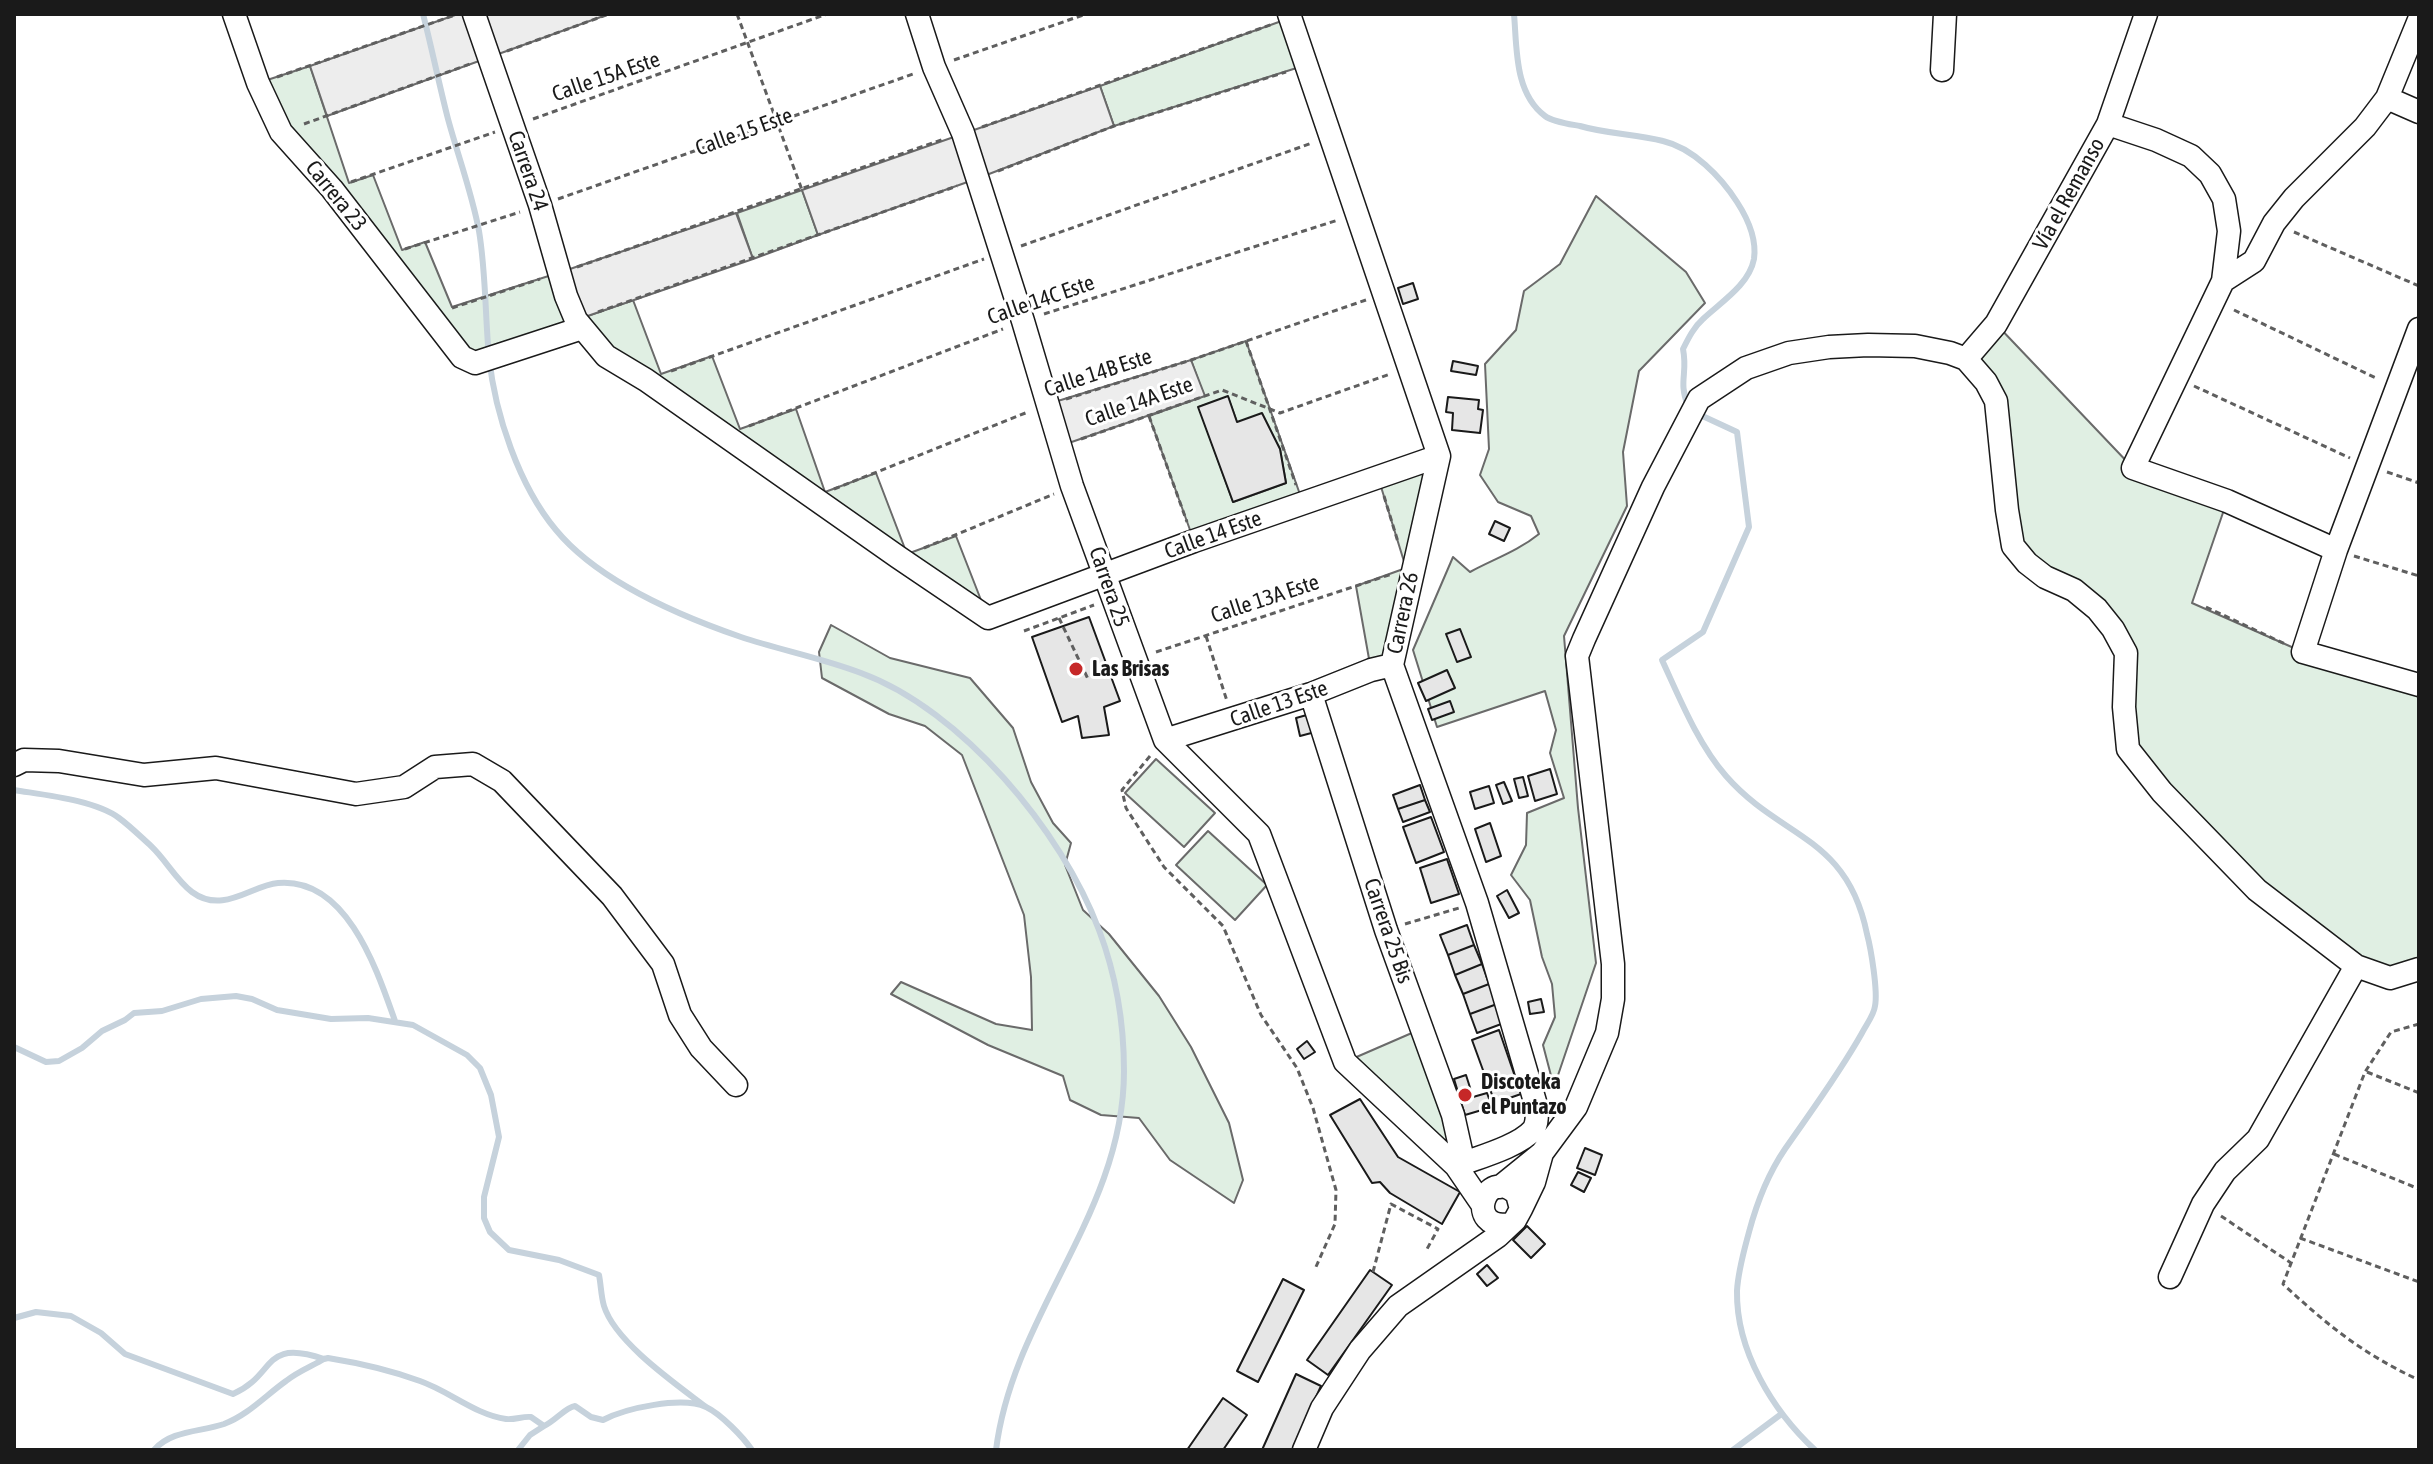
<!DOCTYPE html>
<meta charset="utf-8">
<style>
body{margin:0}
#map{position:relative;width:2433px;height:1464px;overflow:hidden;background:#fff;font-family:"Asap Condensed",sans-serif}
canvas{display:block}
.frame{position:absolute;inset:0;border:16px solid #1a1a1a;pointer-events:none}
</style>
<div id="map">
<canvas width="2433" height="1464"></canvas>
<div class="frame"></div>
</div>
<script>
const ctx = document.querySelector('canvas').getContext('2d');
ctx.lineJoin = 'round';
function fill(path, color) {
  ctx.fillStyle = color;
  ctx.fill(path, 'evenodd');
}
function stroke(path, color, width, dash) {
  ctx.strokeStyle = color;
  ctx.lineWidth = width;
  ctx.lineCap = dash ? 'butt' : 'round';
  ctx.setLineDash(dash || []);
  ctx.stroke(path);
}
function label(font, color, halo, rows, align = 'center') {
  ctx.font = font + ' "Asap Condensed",sans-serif';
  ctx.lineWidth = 6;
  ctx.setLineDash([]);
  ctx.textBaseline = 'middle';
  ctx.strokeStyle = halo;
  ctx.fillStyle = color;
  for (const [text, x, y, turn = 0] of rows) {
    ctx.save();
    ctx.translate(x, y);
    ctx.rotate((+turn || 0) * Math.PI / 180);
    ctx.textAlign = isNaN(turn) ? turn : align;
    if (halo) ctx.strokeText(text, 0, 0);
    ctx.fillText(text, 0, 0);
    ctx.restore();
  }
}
const green = new Path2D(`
 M1290,18L1306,65L1114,126L1100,86Z
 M310,66L349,183L373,175L402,250L425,242L452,307L561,272L576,320L633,300L661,374L712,356L740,429L796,409L825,492L876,473L907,554L956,536L988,618L582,328L462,357L258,83Z
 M802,190L818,235L753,259L737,213Z
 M1596,196L1686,272L1705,303L1639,371L1623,452L1627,506L1564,636L1578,808L1596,963L1554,1087L1543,1045L1555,1017L1552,984L1542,957L1530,900L1511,875L1526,845L1527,813L1564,798L1550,753L1556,730L1545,691L1437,727L1413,650L1453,557L1470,572C1494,559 1518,551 1539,534L1531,516L1498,502L1480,475L1489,449L1485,364L1516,330L1524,291L1560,264Z
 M1996,324L2133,468L2227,501L2192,603L2303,652L2419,685V969L2390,978L2257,890L2128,749L2113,629L2027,563L1996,401L1966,359Z
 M1246,341L1303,503L1194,541L1149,416L1204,396L1191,360ZM1228,397L1237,422L1264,421L1280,449L1286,483L1233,502L1199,407Z
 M1439,456L1395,653L1371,670L1356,586L1406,568L1378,477Z
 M831,625L890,658L970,678L1013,728L1031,782L1053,823L1071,843L1065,865L1083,910L1109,934L1159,996L1191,1047L1229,1123L1243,1180L1234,1203L1170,1160L1139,1118L1101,1115L1070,1100L1063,1076L988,1045L891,994L901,982L996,1024L1032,1030L1031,977L1024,915L962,755L925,726L889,714L822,678L819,652Z
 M1156,759L1215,813L1184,847L1125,793Z
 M1208,831L1267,885L1235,920L1176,865Z
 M1421,1029L1456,1166L1345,1062Z`);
fill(green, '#e0efe3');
stroke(green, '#6a6a6a', 2);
const parking = new Path2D(`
 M458,14H609L327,116L310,66Z
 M1100,86L1114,126L976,179L818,235L802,190Z
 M736,213L753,259L576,320L561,272Z
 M1191,360L1205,396L1060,446L1048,404Z`);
fill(parking, '#ededed');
stroke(parking, '#6a6a6a', 2);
stroke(new Path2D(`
 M423,14C432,49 439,84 448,119C458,156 472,193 479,231C486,273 485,315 489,357C495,414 519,486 556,530C598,581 680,616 741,637C780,650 822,658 861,673C962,710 1062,831 1099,930C1116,975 1124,1023 1124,1071C1124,1213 1013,1313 996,1450
 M1514,14C1517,47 1514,93 1545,116C1553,122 1569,124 1580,126C1607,134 1636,134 1663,141C1693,148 1721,177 1737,202C1748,219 1757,238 1754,259C1749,285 1721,302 1703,319C1694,327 1689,337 1683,349C1688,374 1678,381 1688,406
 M1696,413L1737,432L1749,527L1703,632L1662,660C1680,699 1698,744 1726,776C1781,839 1847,835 1867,934C1871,949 1878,991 1875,1006C1874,1015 1866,1025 1862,1033C1839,1074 1812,1110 1785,1149C1768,1174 1757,1202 1749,1232C1744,1251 1738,1271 1737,1291C1736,1351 1773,1411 1815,1450
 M14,790C44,795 95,800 119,818C130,826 141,837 151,846C166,860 176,880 192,892C223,915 252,885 278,883C347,877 377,970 395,1021
 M14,1047L46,1062L59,1061L82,1048L102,1031L125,1020L134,1013L162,1011L201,999L236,996L252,999L277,1010L331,1019L368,1018L413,1025L467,1055L480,1068L491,1095L499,1137L484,1197V1218L490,1232L509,1250L559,1260L599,1275C601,1285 601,1296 604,1306C615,1342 676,1384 706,1407
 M14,1318L36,1312L71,1316L101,1333L125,1354L233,1394C277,1375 261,1338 324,1359L328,1358C359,1363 390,1370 420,1381C449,1391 476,1415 506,1419C515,1420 523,1416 531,1417L544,1426C555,1421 566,1407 575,1406L591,1417L603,1420C626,1408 682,1396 706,1407C721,1414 743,1437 752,1450
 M154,1450C171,1430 201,1432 224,1424C248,1415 265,1396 286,1381C297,1372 312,1366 324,1359
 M518,1450L530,1435L544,1426
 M1733,1450L1780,1415`), '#c6d2dc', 6);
const building = new Path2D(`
 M1413,283L1418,299L1403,304L1398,288Z
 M1453,361L1478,366L1476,375L1451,371Z
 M1228,396L1237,422L1262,413L1280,449L1286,483L1233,502L1198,407Z
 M1448,397L1479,400L1478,409L1483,410L1480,433L1452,430L1453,413L1446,412Z
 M1495,521L1510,528L1504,541L1489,534Z
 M1089,617L1120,701L1104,707L1109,735L1082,738L1078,716L1062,722L1032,637Z
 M1460,629L1471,657L1457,662L1446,634Z
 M1447,670L1455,688L1426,701L1418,683Z
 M1450,701L1454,712L1432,720L1428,709Z
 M1314,713L1319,731L1300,736L1296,718Z
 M1550,769L1557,794L1535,801L1528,776Z
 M1523,777L1528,796L1519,798L1514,779Z
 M1504,782L1512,801L1503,804L1496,785Z
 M1420,785L1425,800L1398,809L1393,795Z
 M1489,786L1494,803L1475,809L1470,792Z
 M1425,800L1430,812L1403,822L1398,809Z
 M1431,817L1444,852L1416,863L1403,827Z
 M1490,823L1501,856L1486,862L1475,829Z
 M1447,859L1459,894L1431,903L1420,868Z
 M1507,890L1519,913L1509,918L1497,896Z
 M1467,925L1474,945L1448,955L1440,935Z
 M1474,945L1482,964L1455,975L1448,955Z
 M1482,964L1489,984L1463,994L1455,975Z
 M1489,984L1497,1004L1470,1014L1463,994Z
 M1541,999L1544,1012L1530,1014L1528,1002Z
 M1497,1004L1504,1023L1477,1033L1470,1014Z
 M1499,1030L1521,1094L1495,1103L1472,1040Z
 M1307,1041L1315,1052L1304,1059L1297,1049Z
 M1466,1075L1473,1097L1487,1093L1492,1107L1465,1115L1454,1079Z
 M1360,1099L1398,1157L1460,1192L1442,1224L1390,1193L1380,1182L1372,1183L1330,1115Z
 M1585,1148L1602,1155L1595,1175L1577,1168Z
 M1578,1172L1591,1178L1584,1192L1571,1185Z
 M1527,1226L1545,1244L1531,1258L1513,1240Z
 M1487,1265L1498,1278L1487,1286L1477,1274Z
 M1370,1270L1392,1285L1328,1375L1307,1360Z
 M1283,1279L1304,1290L1258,1382L1237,1371Z
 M1296,1374L1321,1386L1292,1450H1262Z
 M1223,1398L1247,1415L1223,1450H1187Z`);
fill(building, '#e6e6e6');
stroke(building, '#1a1a1a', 2);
const minor = new Path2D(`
 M234,14L258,83L281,132L332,189L462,357L475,363L582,328
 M474,14L540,205L566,296L576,320L606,356L646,380L898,557L988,618L1194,541L1439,456
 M917,14L934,67L963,133L1023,321L1072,486L1165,740L1259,834L1345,1062L1456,1166L1482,1204
 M1289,14L1439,456L1392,665L1477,903L1536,1105C1537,1113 1538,1123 1533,1130C1518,1147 1476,1158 1456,1166
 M1942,70L1945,14
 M2387,98L2419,112
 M2108,124L2156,140L2191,156L2210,174L2224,199L2229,231L2223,281L2133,468L2227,501L2336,550
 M2223,281L2254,261L2274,223L2294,198L2365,127L2387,98L2419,20
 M2419,329L2336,550L2303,652L2419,685
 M1966,359L1996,324L2108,124L2146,14
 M1311,694L1386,930L1453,1115L1461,1151L1456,1166
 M1165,740L1311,694L1371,670L1392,665
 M14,765L24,760L59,761L144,775L216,768L356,794L404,787L435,767L473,764L502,781L612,896L663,964L680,1015L701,1048L736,1085
 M1500,1187L1542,1153L1576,1107L1607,1033L1613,999V964L1577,656L1584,639L1653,487L1699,399L1746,368L1789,353L1829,347L1868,345L1915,346L1950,353L1966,359L1986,382L1996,401L2007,510L2013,546L2027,563L2045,577L2074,590L2097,609L2113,629L2126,653L2124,707L2128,749L2162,792L2257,890L2356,966L2390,978L2419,969
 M1521,1209L1534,1182L1542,1153
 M2170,1277L2203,1204L2225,1171L2258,1139L2356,966
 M1304,1450L1322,1408L1360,1350L1398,1306L1498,1236L1515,1220L1521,1209L1517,1194C1484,1164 1464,1232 1510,1224`);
stroke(minor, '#1a1a1a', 25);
stroke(new Path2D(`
 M737,14L802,190
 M507,51L609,14
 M954,60L1086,14
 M277,77L455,15
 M533,119L827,14
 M304,124L470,64
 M982,127L1273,24
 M998,171L1114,126L1286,72
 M351,182L495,132
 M558,199L916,73
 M2294,232L2419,286
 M1021,246L1312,143
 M405,249L520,212
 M577,267L944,139
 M452,308L540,279
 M2234,310L2378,379
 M598,312L957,186
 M1044,314L1338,220
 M1246,341L1296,485
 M671,371L984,259
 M2194,386L2350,458
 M1066,399L1191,360L1366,300
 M1149,416L1187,522
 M749,426L1003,329
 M1081,439L1222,390L1280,413L1390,374
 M2387,472L2419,483
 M834,489L1028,412
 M1384,496L1398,542
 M924,548L1054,494
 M2354,556L2419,576
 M2206,607L2285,644
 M1059,618L1088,679
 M1024,631L1094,605
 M1206,636L1227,701
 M1156,652L1392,574
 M1150,756L1122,790L1126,808L1164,867L1223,926L1261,1015L1297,1068L1313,1108L1336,1190L1335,1224L1315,1269
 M1405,924L1459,908
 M2419,1024L2391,1032L2365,1072L2283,1284C2327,1325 2363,1354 2419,1380
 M2367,1072L2419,1093
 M2334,1154L2419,1189
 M2221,1216L2291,1263
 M2300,1238L2419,1282
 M1373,1272L1391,1204L1438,1229L1427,1249`), '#5f5f5f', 3, [6, 4]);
stroke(minor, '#fff', 22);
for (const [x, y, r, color] of [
 [1076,669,8,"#c62828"],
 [1465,1095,8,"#c62828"]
]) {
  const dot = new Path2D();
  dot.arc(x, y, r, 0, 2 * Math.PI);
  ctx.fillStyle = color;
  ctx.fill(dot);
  stroke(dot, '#fff', 3);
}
label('22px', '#1a1a1a', '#fff', [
 ["Calle 15A Este",606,77,-19],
 ["Calle 15 Este",744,132,-20],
 ["Carrera 24",528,171,71],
 ["Vía el Remanso",2069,194,-61],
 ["Carrera 23",336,196,51],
 ["Calle 14C Este",1041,300,-19],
 ["Calle 14B Este",1098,373,-18],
 ["Calle 14A Este",1139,402,-19],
 ["Calle 14 Este",1213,535,-20],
 ["Carrera 25",1109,587,71],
 ["Calle 13A Este",1265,599,-18],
 ["Carrera 26",1403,613,-78],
 ["Calle 13 Este",1279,704,-19],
 ["Carrera 25 Bis",1388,931,71]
]);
label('bold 22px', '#1a1a1a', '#fff', [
 ["Las Brisas",1092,669],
 ["Discoteka",1481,1082],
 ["el Puntazo",1481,1107]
], 'left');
</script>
